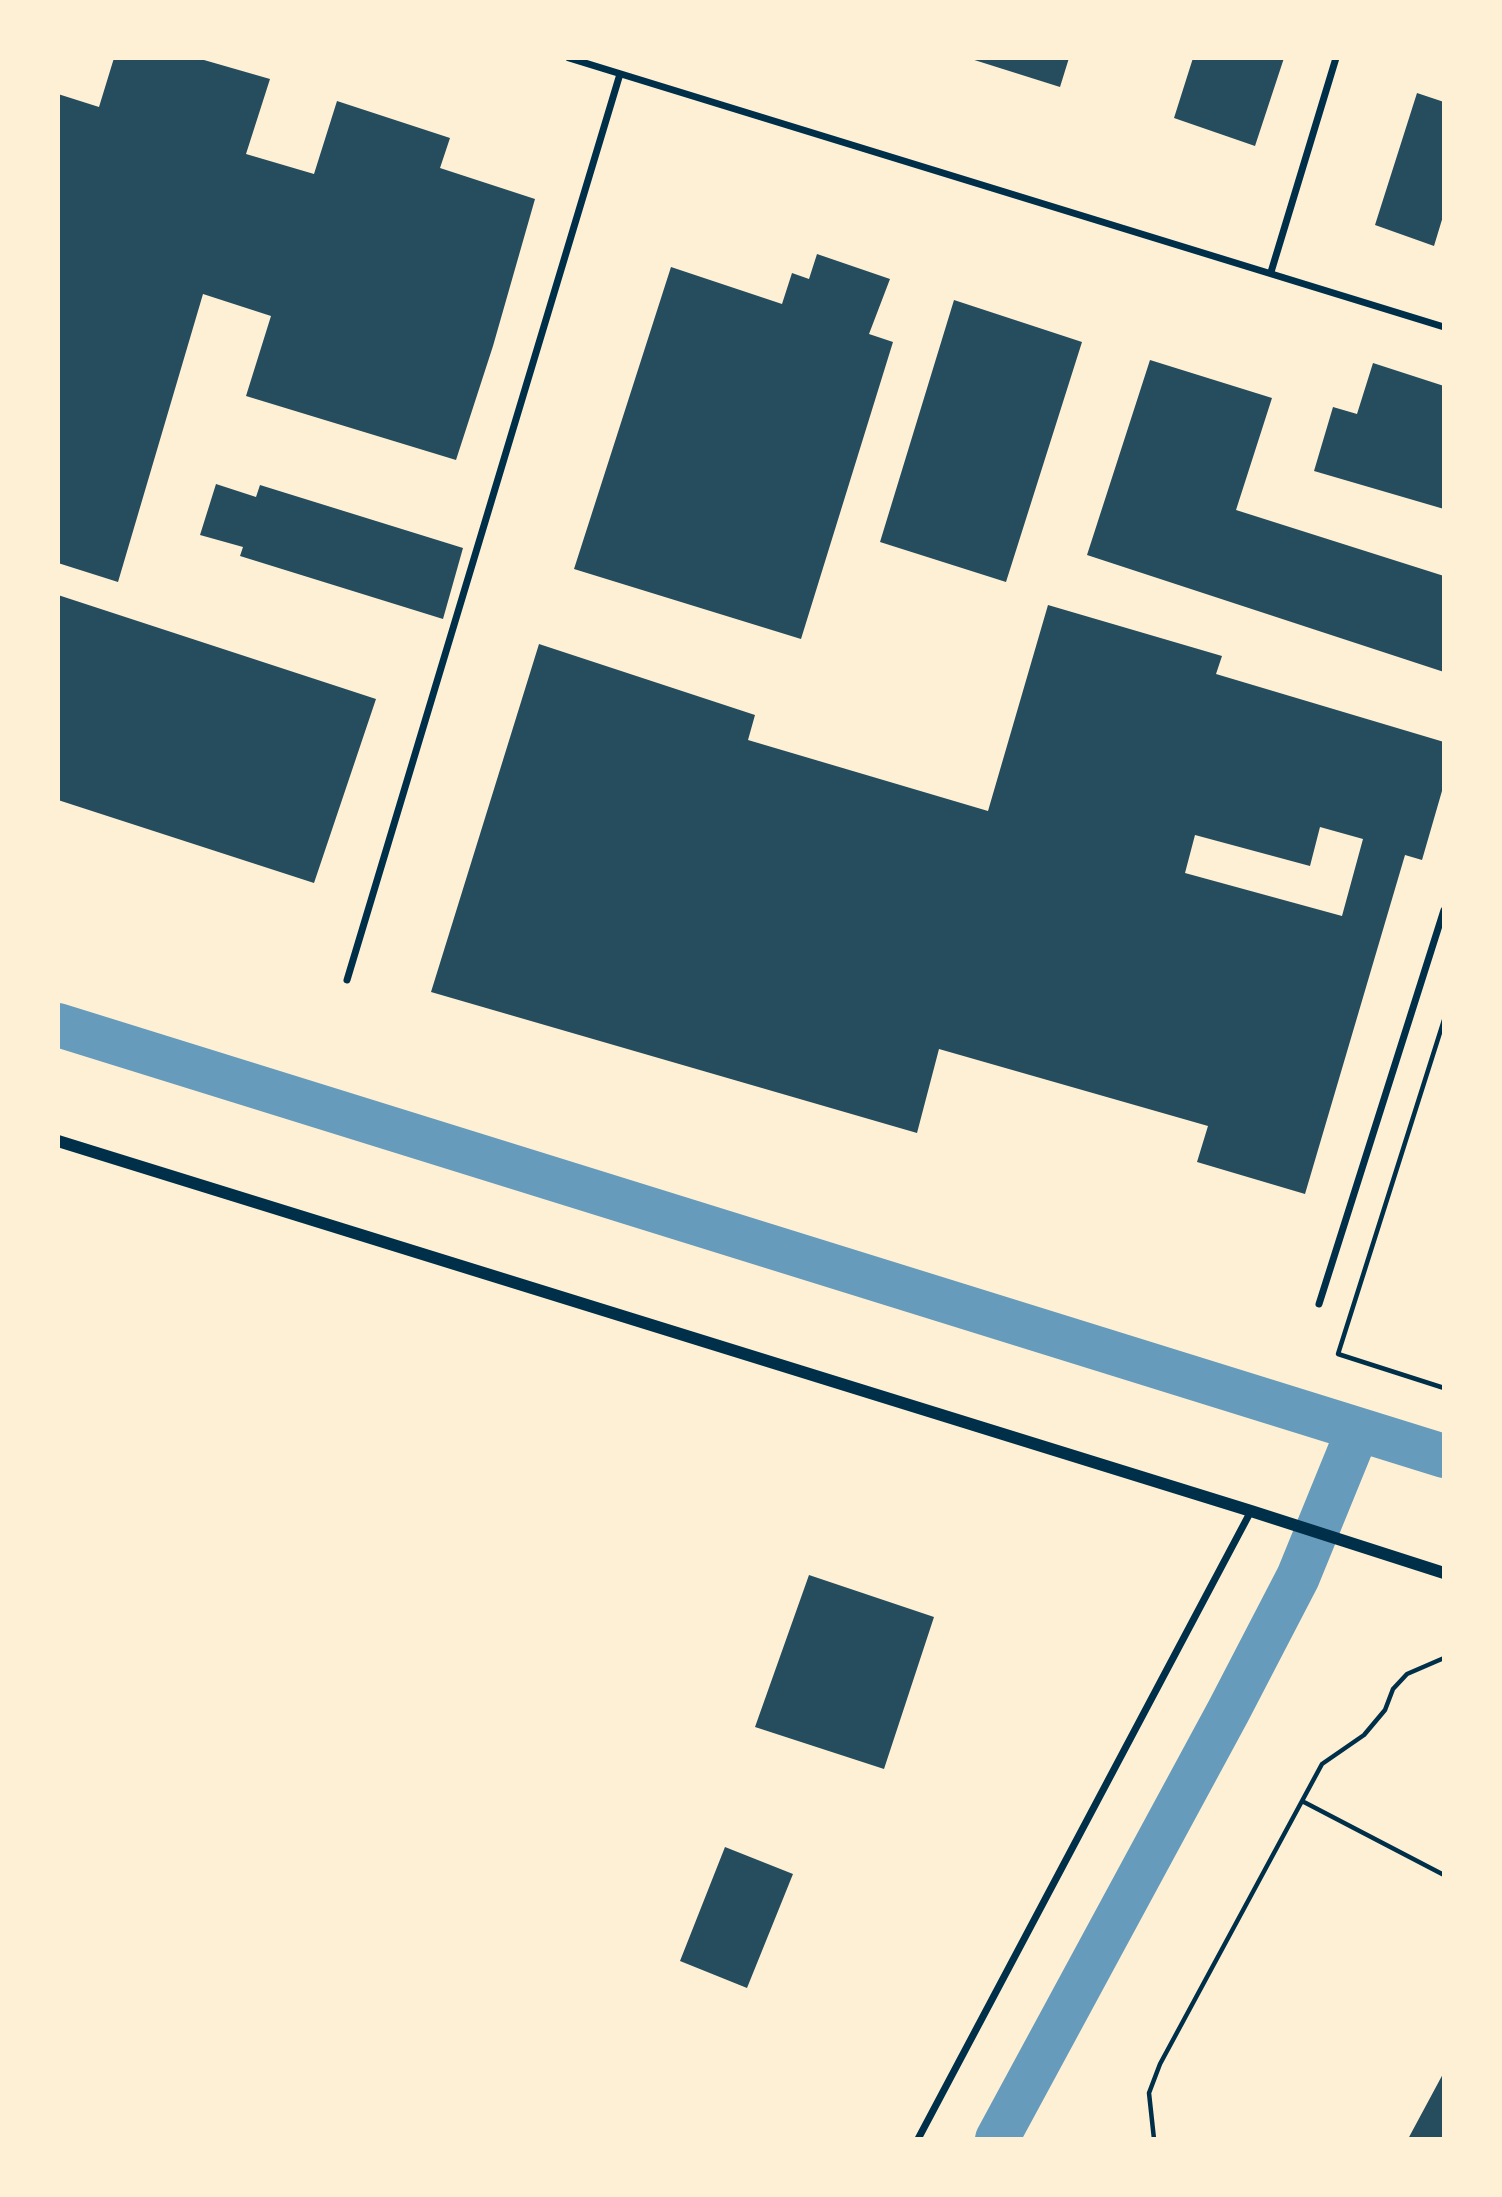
<!DOCTYPE html>
<style>
body{margin:0}
#map{position:relative;width:1502px;height:2197px;overflow:hidden;background:#fdf0d5;font-family:"IBM Plex Serif",serif}
canvas{display:block}
.frame{position:absolute;inset:0;border:60px solid #fdf0d5;pointer-events:none}
</style>
<div id="map">
<canvas width="1502" height="2197"></canvas>
<div class="frame"></div>
</div>
<script>
const ctx = document.querySelector('canvas').getContext('2d');
ctx.lineJoin = 'round';
function stroke(path, color, width, dash) {
  ctx.strokeStyle = color;
  ctx.lineWidth = width;
  ctx.lineCap = dash ? 'butt' : 'round';
  ctx.setLineDash(dash || []);
  ctx.stroke(path);
}
function fill(path, color) {
  ctx.fillStyle = color;
  ctx.fill(path, 'evenodd');
}
stroke(new Path2D(`
 M58,1025L1444,1456
 M997,2139L1229,1710L1298,1577L1358,1430`), '#669bbc', 44);
fill(new Path2D(`
 M114,58H197L270,79L246,154L314,174L337,101L450,138L440,168L535,199L493,346L456,460L246,396L271,316L203,294L118,582L58,563V94L99,107Z
 M968,58H1069L1060,87Z
 M1193,58H1284L1255,146L1174,118Z
 M1417,93L1444,102V213L1434,246L1375,225Z
 M817,254L890,279L869,334L893,342L801,639L574,569L671,267L782,304L792,273L809,279Z
 M954,300L1082,342L1006,582L880,542Z
 M1150,360L1272,398L1236,510L1444,576V672L1087,555Z
 M1373,363L1444,386V509L1314,471L1333,407L1357,414Z
 M216,484L256,497L260,485L463,548L443,619L240,556L243,547L200,535Z
 M58,595L376,699L314,883L58,800Z
 M1048,605L1222,656L1216,674L1444,742V784L1422,860L1405,855L1305,1194L1197,1162L1208,1126L939,1049L917,1133L431,992L539,644L755,715L748,740L988,811ZM1320,827L1363,839L1342,916L1185,873L1195,835L1310,866Z
 M809,1575L934,1617L884,1769L755,1727Z
 M725,1847L793,1874L747,1988L680,1961Z
 M1444,2072V2139H1408Z`), '#264d5e');
stroke(new Path2D(`
 M1444,1020L1338,1354L1444,1388
 M1302,1801L1444,1875
 M1154,2139L1149,2093L1160,2064L1322,1764L1364,1735L1385,1710L1393,1689L1407,1674L1444,1658`), '#003049', 4.5);
stroke(new Path2D(`
 M569,58L1444,327
 M1271,272L1336,58
 M347,980L620,74
 M1319,1304L1444,910
 M918,2139L1251,1511`), '#003049', 7);
stroke(new Path2D(`
 M58,1141L1251,1511L1444,1573`), '#003049', 12);
</script>
